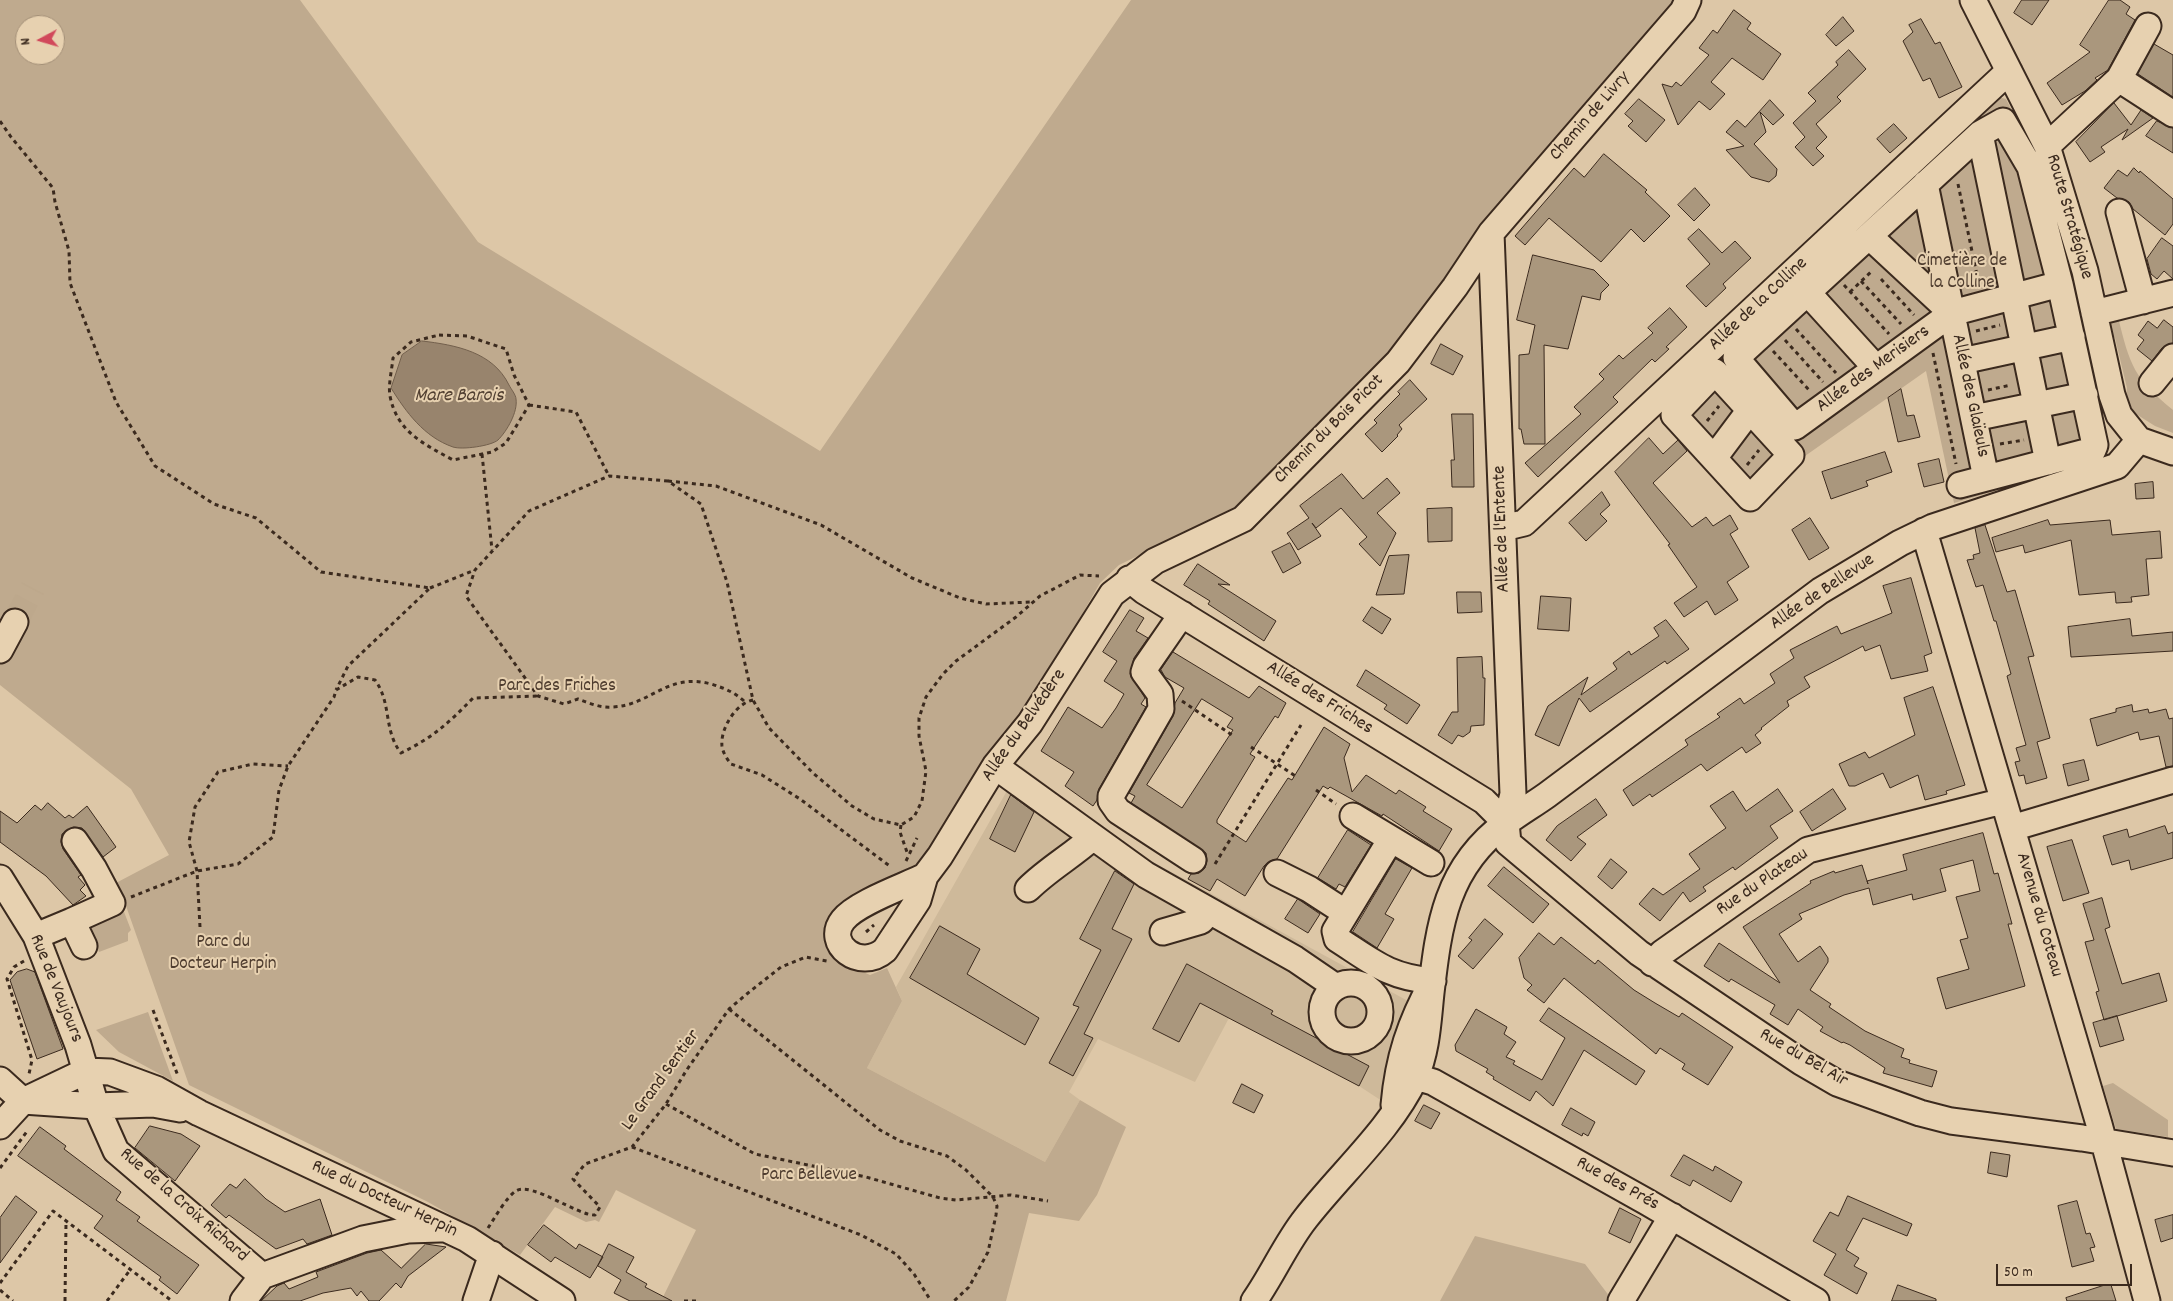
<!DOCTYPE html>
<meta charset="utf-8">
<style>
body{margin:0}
#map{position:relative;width:2173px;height:1301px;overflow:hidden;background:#ddc7a7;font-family:Dekko,sans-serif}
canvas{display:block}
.north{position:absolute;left:15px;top:15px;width:50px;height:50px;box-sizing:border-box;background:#e7d1b0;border:1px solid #a28e76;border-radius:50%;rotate:264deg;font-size:14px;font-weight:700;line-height:20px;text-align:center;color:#3b2a1e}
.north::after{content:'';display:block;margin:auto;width:18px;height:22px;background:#d1495b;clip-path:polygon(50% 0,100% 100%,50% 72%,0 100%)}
.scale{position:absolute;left:1996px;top:1264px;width:136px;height:22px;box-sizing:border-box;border:2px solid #3b2a1e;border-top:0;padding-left:6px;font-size:15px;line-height:18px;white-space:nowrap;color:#3b2a1e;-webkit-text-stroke:4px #e7d1b0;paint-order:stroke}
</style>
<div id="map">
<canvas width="2173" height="1301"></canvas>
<div class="north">N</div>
<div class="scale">50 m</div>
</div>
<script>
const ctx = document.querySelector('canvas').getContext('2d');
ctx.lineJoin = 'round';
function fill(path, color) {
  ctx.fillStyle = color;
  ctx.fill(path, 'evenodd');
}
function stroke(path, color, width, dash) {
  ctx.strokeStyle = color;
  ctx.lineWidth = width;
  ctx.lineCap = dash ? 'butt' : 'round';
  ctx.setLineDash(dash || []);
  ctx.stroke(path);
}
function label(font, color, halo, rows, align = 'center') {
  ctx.font = font + ' Dekko,sans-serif';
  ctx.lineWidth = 4;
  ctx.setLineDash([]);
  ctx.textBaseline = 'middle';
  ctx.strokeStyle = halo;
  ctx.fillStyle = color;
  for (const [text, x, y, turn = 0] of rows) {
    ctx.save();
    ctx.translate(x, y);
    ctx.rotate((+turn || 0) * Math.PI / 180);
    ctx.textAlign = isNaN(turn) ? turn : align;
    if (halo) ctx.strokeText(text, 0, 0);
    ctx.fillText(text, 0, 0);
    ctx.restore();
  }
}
fill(new Path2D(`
 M1021,766L1144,857L1408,1001L1382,1101L1359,1086L1229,1018L1195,1082L1098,1039L1069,1092L1080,1100L1045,1162L867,1068L902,1001L896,987Z`), '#ceb99a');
fill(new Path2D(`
 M0,0H300L478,242L820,451L1131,0H1677L1396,352L1246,503L1119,565L1100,583L1023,717L987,755L921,863L893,881L858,898L843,963L870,975L887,968L902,1001L867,1068L1045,1162L1080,1100L1126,1127L1097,1195L1079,1221L1029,1213L1006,1301H661L696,1230L616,1190L599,1222L595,1220L586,1222L555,1207L520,1255L428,1202L189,1085L125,903L114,884L169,855L131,789L0,685ZM25,25H55V55H25Z
 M1998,97L2006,99L2039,164L2077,289L2103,431L2102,460L1954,503L1926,371L1805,456L1745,509L1660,414Z
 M2118,317C2130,366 2134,378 2173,410V433L2155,426L2136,414L2126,399L2127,388L2115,338L2109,333L2107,319Z
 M121,904L131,930L128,933V941L99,952L86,920Z
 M148,1012L173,1081L119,1052L96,1030Z
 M2113,1083L2168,1120V1137L2116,1129L2103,1086Z
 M1475,1236L1585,1264L1613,1301H1440Z`), '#bfaa8e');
const water = new Path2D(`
 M422,341C456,345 493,352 509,385C511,389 516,395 516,399C518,412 507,431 498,440C491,446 462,450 453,447C424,437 406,412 391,388L402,355Z`);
fill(water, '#98846d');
stroke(water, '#73604d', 1);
const building = new Path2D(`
 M2022,0H2049L2032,25L2014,13Z
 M2109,0H2120L2130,7L2126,14L2135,20L2108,70L2095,78L2097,80L2085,91L2062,105L2047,83L2090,52L2080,45Z
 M1734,10L1751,23L1747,29L1781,54L1763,80L1732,58L1711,82L1725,94L1710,110L1699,101L1678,125L1662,84L1672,87L1676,82L1681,86L1709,55L1699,48L1713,30L1717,33Z
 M1843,17L1854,31L1836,46L1826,35Z
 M1921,19L1935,44L1940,42L1962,87L1939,98L1930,78L1923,81L1903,41L1913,32L1909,25Z
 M2154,44L2173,55V97L2138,74Z
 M1849,50L1866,69L1837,97L1841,101L1816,124L1827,137L1816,148L1824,156L1813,166L1795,147L1805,137L1793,123L1816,101L1808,93L1838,65L1836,62Z
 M1639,99L1665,120L1646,142L1628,126L1633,121L1625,114Z
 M1770,100L1784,115L1773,125L1760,112L1766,132L1754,144L1777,169L1776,176L1769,182L1751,177L1726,150L1744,146L1726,132L1737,120L1745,127Z
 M2114,103L2131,125L2141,110L2153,118L2122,140L2128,129L2101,147L2105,152L2090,162L2076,142Z
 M2157,121L2173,128V153L2146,136Z
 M1894,124L1907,138L1890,153L1877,139Z
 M1604,154L1647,190L1645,192L1670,216L1644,242L1631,229L1601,262L1549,218L1525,245L1515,236L1574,168L1584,177Z
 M2134,168L2139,173L2140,171L2173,199V224L2165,235L2133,209L2129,202L2117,198L2104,188L2118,170L2127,176Z
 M1695,188L1710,205L1694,221L1678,205Z
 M1699,229L1722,253L1735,241L1751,258L1723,284L1726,288L1706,307L1686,286L1710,264L1688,239Z
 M2162,238L2173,246V279L2164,271L2157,279L2151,274L2147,259Z
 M1533,255L1594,270L1609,285L1601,293L1600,300L1582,296L1568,349L1544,345L1545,444H1524L1521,429H1519V355L1529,354L1535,325L1517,320Z
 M1670,308L1687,327L1666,347L1669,349L1655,362L1652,359L1613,397L1618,402L1538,477L1525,463L1581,414L1574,407L1604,379L1599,374L1619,355L1623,359L1653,333L1648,328Z
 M2164,320L2173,327V343L2162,348L2152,361L2137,349L2144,340L2138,335L2148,321L2157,328Z
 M1441,344L1463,356L1453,375L1431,364Z
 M1410,380L1427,399L1399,425L1402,429L1397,435L1398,436L1382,452L1365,434L1377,423L1374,420L1400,394L1398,392Z
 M1901,389L1907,416L1914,415L1920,437L1898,442L1888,398Z
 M1452,414H1473L1474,487H1452L1451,460H1454Z
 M1649,438L1663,454L1678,440L1687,451L1653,483L1692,527L1706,517L1713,526L1730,515L1738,529L1730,534L1749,567L1727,582L1738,600L1715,615L1707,601L1684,617L1674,603L1697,587L1668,545L1670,544L1615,472Z
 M1885,452L1892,472L1866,481L1868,486L1831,499L1822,472Z
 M1939,459L1944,482L1924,487L1918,464Z
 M1342,474L1363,499L1387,478L1400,493L1377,513L1396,533L1380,566L1359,544L1367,537L1341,508L1316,528L1312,523L1321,536L1298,550L1287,533L1309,518L1300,506Z
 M2153,482L2154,498L2136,499L2135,484Z
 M1602,492L1610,505L1600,514L1607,521L1586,541L1569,523Z
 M1452,508V541L1428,542L1427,509Z
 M1810,518L1829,548L1809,560L1792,530Z
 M2048,520L2050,525L2110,520L2112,535L2160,531L2162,558L2146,559L2149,595L2131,597L2132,602L2116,603L2115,592L2079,595L2071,540L2025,553L2023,545L1996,552L1992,538Z
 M1985,525L2007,592L2015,590L2034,656L2028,657L2050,738L2037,742L2047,778L2026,784L2024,775L2019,776L2015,762L2020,761L2016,748L2026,745L2007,676L2011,674L1996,621H1994L1983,585L1976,587L1967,560L1974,559L1973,555L1980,553L1975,528Z
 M1290,543L1301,563L1283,573L1272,552Z
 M1409,555L1404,594L1376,595L1389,556Z
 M1198,564L1230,585L1218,584L1276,621L1264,641L1208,604L1210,601L1184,585Z
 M1911,578L1932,653L1924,656L1928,671L1891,679L1880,645L1865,651L1863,646L1804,677L1810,687L1787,701L1789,706L1761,728L1762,729L1755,735L1761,743L1746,753L1742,747L1707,771L1701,764L1652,797L1650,794L1633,806L1623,790L1688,745L1685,740L1720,717L1717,714L1740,698L1744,704L1775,683L1770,674L1794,658L1790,650L1837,626L1841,634L1892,613L1883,586Z
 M1457,592H1481L1482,612L1458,613Z
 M1541,596L1571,598L1569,631L1538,629Z
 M1372,607L1391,619L1382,634L1363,621Z
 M1130,610L1144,618L1136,631L1148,638L1134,658L1130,674L1145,698L1141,704L1146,707L1099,789L1097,800L1093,806L1065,786L1074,772L1041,751L1068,707L1102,728L1116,708L1124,694L1104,681L1117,661L1103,652Z
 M2130,619L2132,636L2173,632V651L2071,657L2068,627Z
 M1666,620L1689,649L1667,664L1665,661L1590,712L1579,698L1559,746L1535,735L1548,706L1588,677L1581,695L1617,669L1613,663L1629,651L1631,655L1659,636L1654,628Z
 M1173,652L1249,698L1259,686L1286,703L1278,718L1275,716L1250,754L1255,757L1217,820V823L1246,842L1288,778L1292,780L1324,727L1350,744L1344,758L1352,792L1366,775L1396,794L1399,790L1426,807L1423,811L1452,829L1439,851L1383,814L1382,816L1330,787L1328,789L1323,786L1277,859L1270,861L1264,866L1245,896L1217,879L1210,891L1188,879L1191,874L1199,873L1205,868L1207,861L1206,853L1131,803L1135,796L1129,793L1173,716L1175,703L1184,688L1165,677L1161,670ZM1202,699L1233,718L1227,727L1233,730L1182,808L1147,785Z
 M1482,657L1483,678H1485L1484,725L1471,726L1470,732L1463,737L1458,735L1452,744L1438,735L1452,712H1458L1457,658Z
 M1366,670L1420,705L1407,724L1384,709L1387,705L1357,686Z
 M1933,687L1965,785L1946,791L1947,794L1925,800L1918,775L1890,788L1883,773L1855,786H1849L1839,764L1865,752L1869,758L1915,735L1904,698Z
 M2132,705L2133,712L2148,709L2149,713L2166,709L2169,719L2173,718V766L2166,767L2159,736L2140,740L2138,732L2097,746L2090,719L2116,712V709Z
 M2084,760L2089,780L2068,786L2063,765Z
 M1778,789L1793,811L1770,826L1778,838L1735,870L1733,867L1703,887L1706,891L1690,902L1683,892L1660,921L1639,904L1653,888L1663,895L1700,869L1689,854L1726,828L1710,806L1733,791L1746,811Z
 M1833,789L1846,809L1812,831L1800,812Z
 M1011,795L1034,812L1015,852L990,839Z
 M1596,799L1607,815L1577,837L1586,844L1571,861L1546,840L1557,826Z
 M48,803L65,818L69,815L73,818L87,806L116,847L103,857L82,828L73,827L62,834L61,842L63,849L81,875L78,877L85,885L80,890L86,896L73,905L46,876L0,842V811L17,823L35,805L41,810Z
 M2165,826L2168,834L2173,832V858L2131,870L2129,860L2112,865L2103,836L2127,829L2129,837Z
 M1348,830L1371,845L1345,887L1339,884L1336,889L1318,878Z
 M1983,833L1994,874L1998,873L2004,895L2012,924H2008L2025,986L1946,1009L1937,978L1969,969L1960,940L1968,938L1956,897L1980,891L1973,860L1940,869L1946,891L1913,900L1912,894L1873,905L1869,888L1844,895L1799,914L1802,919L1779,934L1798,962L1820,946L1828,958V962L1810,990L1831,1004L1829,1007L1865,1031L1904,1049L1901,1057L1910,1060L1909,1063L1937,1071L1932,1087L1883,1073L1885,1068L1850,1045L1843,1042L1842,1043L1820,1031L1823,1027L1798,1009L1788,1025L1770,1014L1775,1005L1731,979L1729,982L1704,966L1719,943L1780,983L1743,927L1811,883L1810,881L1834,871L1835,873L1862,865L1868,884L1867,881L1907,870L1903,855Z
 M2072,840L2089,893L2063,901L2047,847Z
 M1396,859L1412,868L1385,914L1394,919L1377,948L1353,932Z
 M1611,859L1627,872L1612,889L1598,877Z
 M1504,867L1549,904L1533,923L1488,886Z
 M1115,871L1134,884L1112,929L1132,939L1084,1034L1093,1038L1073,1076L1049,1063L1079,1007L1073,1005L1101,950L1080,939Z
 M2102,898L2110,927L2105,929L2122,984L2159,973L2167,1001L2104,1020L2096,992L2099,991L2085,942L2094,940L2083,904Z
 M1298,899L1320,914L1308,933L1285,919Z
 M1485,919L1503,934L1473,969L1458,956L1472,940L1469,938Z
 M940,926L980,949L967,974L1039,1018L1025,1045L910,978Z
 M1539,933L1554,945L1561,937L1595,964L1598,960L1634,990L1655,1003L1679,1017L1682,1013L1733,1047L1708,1085L1682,1069L1685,1064L1660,1048L1656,1054L1564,978L1544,1003L1527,990L1532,985L1524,978L1519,958Z
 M1187,964L1273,1011L1271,1014L1369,1066L1359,1086L1200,1003L1179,1042L1153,1029Z
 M27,969L35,972L63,1049L37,1059L10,980L17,972Z
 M1549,1008L1645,1071L1636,1085L1584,1050L1553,1106L1536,1091L1530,1101L1493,1079L1494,1077L1486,1072L1488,1069L1456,1051L1455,1045L1476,1009L1507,1027L1504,1034L1516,1042L1506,1057L1515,1061L1513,1064L1542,1080L1565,1038L1540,1021Z
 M2117,1016L2124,1040L2100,1047L2093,1023Z
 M1242,1084L1263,1095L1254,1113L1233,1103Z
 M1424,1105L1440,1113L1431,1129L1415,1121Z
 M1571,1108L1595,1122L1588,1136L1583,1133L1582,1136L1562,1125Z
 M150,1126L181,1134L200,1146L175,1181L135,1148Z
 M40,1127L66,1146L64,1149L121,1192L116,1200L140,1217L137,1221L199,1265L177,1294L159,1280L161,1277L94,1228L103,1216L18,1156Z
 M1991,1152L2010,1155L2007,1177L1988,1173Z
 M1684,1155L1713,1171L1715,1166L1742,1182L1731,1202L1693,1180L1690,1186L1671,1176Z
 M245,1179L266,1199L285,1212L320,1199L332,1235L307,1244L303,1239L276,1249L229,1215L226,1218L211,1205L230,1184L236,1188Z
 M16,1196L37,1212L0,1263V1218Z
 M1848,1196L1912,1224L1907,1236L1863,1218L1846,1250L1859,1258L1854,1266L1867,1273L1857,1294L1824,1275L1836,1254L1813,1241L1830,1212L1838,1216Z
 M2077,1201L2086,1234L2090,1233L2095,1247L2090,1248L2094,1261L2072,1267L2058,1206Z
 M1620,1208L1641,1219L1630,1243L1609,1233Z
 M2173,1215V1238L2161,1242L2155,1220Z
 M544,1225L576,1249L579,1244L603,1257L590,1278L555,1257L551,1262L528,1245Z
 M426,1244L446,1247L408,1276L401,1288L396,1283L379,1301H369L361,1291L357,1296L351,1288L323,1293L300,1301H261L277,1286L284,1283L289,1289L318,1277L316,1272L367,1253L381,1250L401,1268Z
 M609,1244L634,1257L626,1272L647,1284L645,1287L672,1301H630L614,1293L621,1280L598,1266Z
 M1898,1285L1936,1299V1301H1892Z
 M2105,1285H2111L2116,1301H2067L2066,1298Z`);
fill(building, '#aa977d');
stroke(building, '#3b2a1e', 1);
stroke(new Path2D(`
 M15,622L33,588`), '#bda88c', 25, [25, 12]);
const minor = new Path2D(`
 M1973,0L2047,146L2085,271L2112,395L2119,415L2139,440L2173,452
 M2119,79L2173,114
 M1980,134L2048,462
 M2047,146L2119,79L2148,26
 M1925,184L1986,478
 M2119,212L2143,301
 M1491,233L1513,794L1506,823L1508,843L1639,953L1801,1062L1837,1083L1920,1113L1951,1121L2082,1138L2173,1153
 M1869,236L1952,313
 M1807,292L1876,368
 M2094,313L2173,293
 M1962,361L2072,337
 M1715,372L1791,455L1750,498L1674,415Z
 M2152,383L2173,357
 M1974,418L2085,395
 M1714,458L1750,410L1762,400
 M1960,485L2093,450L2095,445L2060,284L2030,167L2003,121L1980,134L1736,358L1795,427L1952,313L2060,284
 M1503,528L1524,523L2009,71
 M1924,531L2099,1124L2147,1301
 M1129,579L1144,591L1484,801L1506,823
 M1182,614L1146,666L1144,672L1160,694L1161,709L1111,796V801L1118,811L1193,860
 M0,650L15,622
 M995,766L1146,875L1295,959L1336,987
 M1353,816L1431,863
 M2012,828L2173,780
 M1391,839L1335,931L1337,939C1373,962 1388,977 1433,981C1410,1022 1398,1059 1394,1105
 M1277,873L1309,889L1346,913
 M925,876L940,856L995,766L1030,723L1112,594L1155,561L1243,519L1398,362L1455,287L1491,233L1683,11L1688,0
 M925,876L918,900L885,950C860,972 824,944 843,920C856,903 905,886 925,876Z
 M0,878L36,936L78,1045L96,1106L116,1151L262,1276
 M1028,889C1048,869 1072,856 1093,837
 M72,921L112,903L94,869L75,841
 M1163,932L1201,921L1210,911
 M36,936L72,921L84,946
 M1652,963L1662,953L1808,850L2003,801
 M1322 1012a29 29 0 1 1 58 0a29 29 0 1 1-58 0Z
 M86,1071L110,1072L156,1089L199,1113L467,1239L562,1301
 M1416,1077L1433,1082L1647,1202L1816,1301
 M0,1080L23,1101
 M23,1101L96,1106L153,1104L180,1109
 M0,1126L23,1101L86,1071
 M243,1301L262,1276L363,1239L408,1230L440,1229
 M476,1301L492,1254
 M1254,1301C1273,1274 1286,1243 1306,1218C1341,1173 1391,1129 1415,1078C1427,1051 1428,1021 1431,993C1439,924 1446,867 1506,823C1519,813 1533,805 1547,795L1820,591L1900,543L1933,527L2117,466L2139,440
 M1621,1301L1672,1216`);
stroke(minor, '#3b2a1e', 29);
stroke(new Path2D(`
 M0,121L11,137L53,188L55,202L69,251L70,283L116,402L155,466L214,504L256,518L321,572L430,588L348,666L336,690
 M1958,184L1979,285
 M1881,279L1914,315
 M1861,281L1901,324
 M1844,285L1889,334
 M1850,292L1873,270
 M1796,329L1836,373
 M1976,331L2000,325
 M439,335L467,336L506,349L514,375L529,405L506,443L492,452L453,460C424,444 397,432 390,396C388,385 392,369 393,358L411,342Z
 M1785,340L1823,382
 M1773,351L1810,391
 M1933,353L1956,464
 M1988,390L2011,385
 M529,405L576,412L609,476
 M1707,421L1719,406
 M2000,444L2024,440
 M482,454L492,550
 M1747,465L1759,450
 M668,481L716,486L821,525L912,578L960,598L986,604L1031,602
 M430,588L475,570
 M753,700C736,703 720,729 722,746C723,753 727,759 731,764L762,775L800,799L891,867
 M744,701C734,692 724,688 711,684C667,672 650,706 612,707C600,708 589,703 578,699L564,704L538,696L466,596L475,570L529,511L609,476L668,481L701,504L727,582L753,700L769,728L813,773L852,806L874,819L901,825L914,817L922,801L926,771L919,736V718L926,697L943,674L956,661L1016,617L1040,596L1080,575L1099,576
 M1182,701L1232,735
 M1251,747L1297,777
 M1316,790L1336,804
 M901,825L900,832L908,855
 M906,861L917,838
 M1215,864L1301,725
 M131,897L197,871L238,864L273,837L279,790L288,766L334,697L336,690L358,677L375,680C392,703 383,730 401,753C432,738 449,723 473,698L538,696
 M200,927L197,871L189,842L195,807L218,772L253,764L288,766
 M866,932L874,925
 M24,961L14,967L7,979L32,1060L29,1074
 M729,1009L880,1130L900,1141L947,1156L966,1170L993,1197L997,1206L996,1215L988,1252L969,1287L954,1301
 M153,1010L178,1076
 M666,1104L755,1154L866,1177L940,1198L956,1200L1011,1195L1048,1201
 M632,1147L861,1235L896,1254L914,1274L931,1301
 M0,1168L28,1130
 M488,1228C494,1219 507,1196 516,1191C531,1181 578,1216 595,1215L600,1207L573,1179L585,1164L632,1147L666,1104L686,1071L729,1009L748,993L781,967L806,957L827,961
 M0,1283L53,1211L172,1301
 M0,1290L13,1301
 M65,1301L66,1222
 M107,1301L130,1270
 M684,1301H697`), '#3b2a1e', 3, [4, 4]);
stroke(minor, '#e7d1b0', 25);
label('19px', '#3b2a1e', '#e7d1b0', [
 ["Chemin de Livry",1591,117,-49],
 ["Route Stratégique",2068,217,74],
 ["Allée de la Colline",1759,305,-43],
 ["Allée des Merisiers",1874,370,-36],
 ["Allée des Glaïeuls",1969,396,78],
 ["Chemin du Bois Picot",1330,430,-45],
 ["Allée de l'Entente",1503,529,-92],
 ["Allée de Bellevue",1823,593,-34],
 ["Allée des Friches",1319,699,32],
 ["Allée du Belvédère",1025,726,-55],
 ["Rue du Plateau",1763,883,-34],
 ["Avenue du Coteau",2038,915,74],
 ["Rue de Vaujours",55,989,68],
 ["Rue du Bel Air",1803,1059,30],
 ["Le Grand Sentier",662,1081,-54],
 ["Rue des Prés",1617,1185,29],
 ["Rue du Docteur Herpin",384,1200,25],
 ["Rue de la Croix Richard",183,1206,41]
]);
label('19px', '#4f3d2f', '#e7d1b0', [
 ["Cimetière de",1962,262],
 ["la Colline",1962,284],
 ["Parc des Friches",557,687],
 ["Parc du",223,943],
 ["Docteur Herpin",223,965],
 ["Parc Bellevue",809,1176]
]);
label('italic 20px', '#524032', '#e7d1b0', [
 ["Mare Barois",459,397]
]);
</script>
